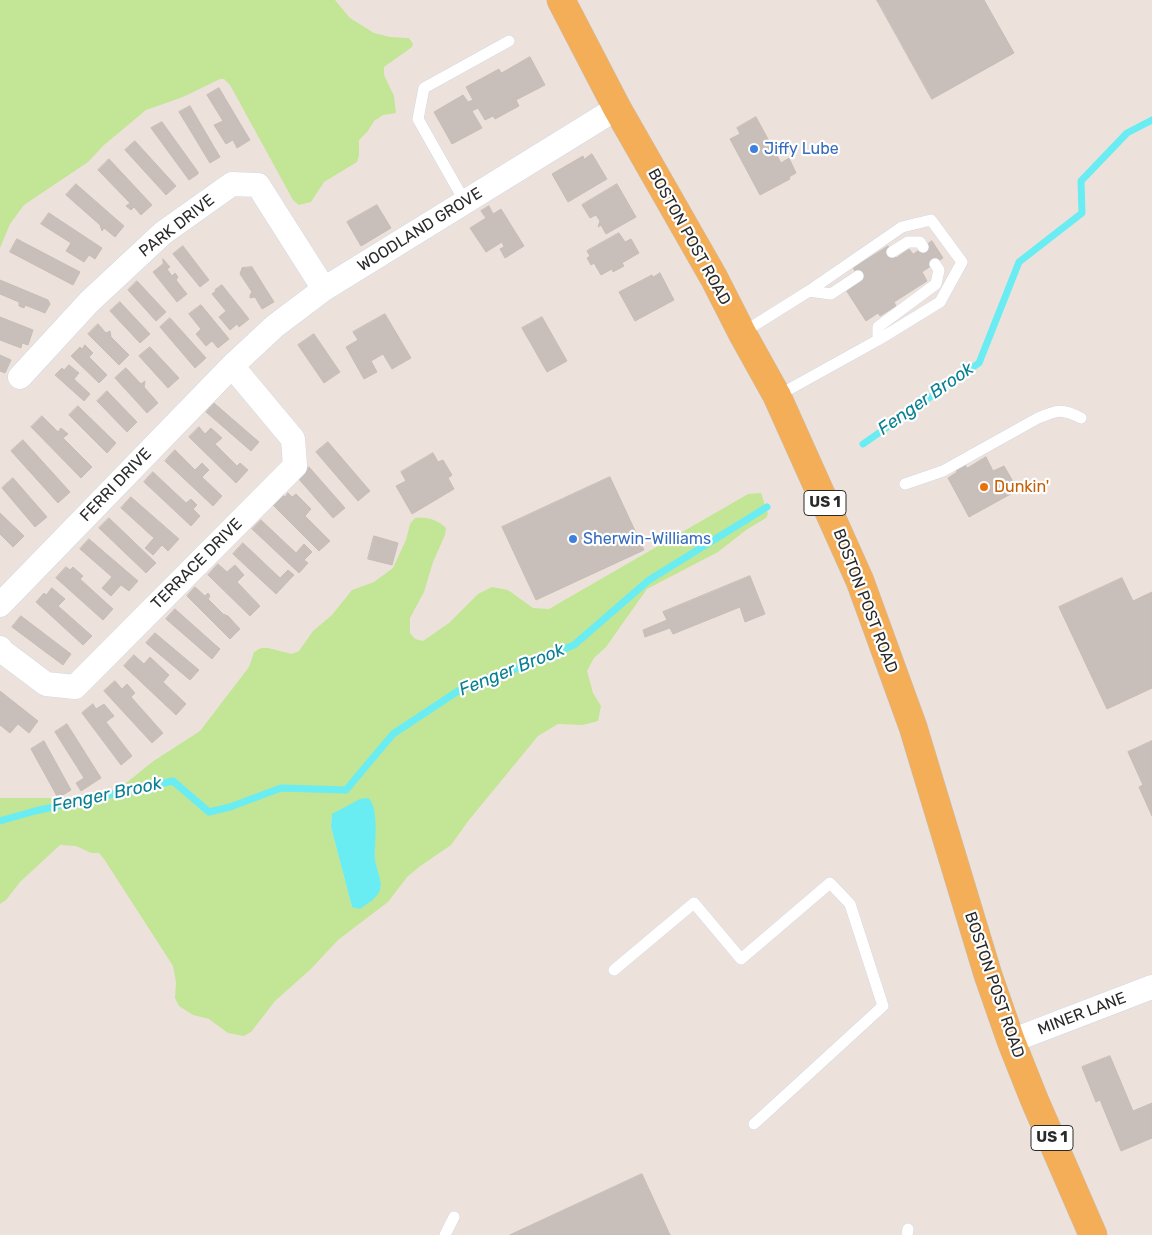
<!DOCTYPE html>
<style>
body{margin:0}
canvas{display:block;background:#ede2db}
</style>
<canvas width="1152" height="1235"></canvas>
<script>
const ctx = document.querySelector('canvas').getContext('2d');
ctx.lineJoin = 'round';
function fill(path, color) {
  ctx.fillStyle = color;
  ctx.fill(path, 'evenodd');
}
function stroke(path, color, width, dash) {
  ctx.strokeStyle = color;
  ctx.lineWidth = width;
  ctx.lineCap = dash ? 'butt' : 'round';
  ctx.setLineDash(dash || []);
  ctx.stroke(path);
}
function label(font, color, halo, rows, align = 'center') {
  ctx.font = font + ' Rubik,sans-serif';
  ctx.lineWidth = 4.5;
  ctx.setLineDash([]);
  ctx.textBaseline = 'middle';
  ctx.strokeStyle = halo;
  ctx.fillStyle = color;
  for (const [text, x, y, turn = 0] of rows) {
    ctx.save();
    ctx.translate(x, y);
    ctx.rotate((+turn || 0) * Math.PI / 180);
    ctx.textAlign = isNaN(turn) ? turn : align;
    if (halo) ctx.strokeText(text, 0, 0);
    ctx.fillText(text, 0, 0);
    ctx.restore();
  }
}
fill(new Path2D(`
 M0,0H335L350,18L374,33L390,37L409,38L413,44L412,47L384,67V75L394,96L396,113L383,115L374,121L368,131L359,140V155L357,162L324,182L311,202L299,205L293,200L230,85L224,79H220L183,97L146,110L104,145L88,162L24,205L10,224L0,248Z
 M761,493L768,514L766,518L746,530L718,552L647,589L606,647L594,658L587,671L593,693L601,706L598,721L583,725L558,724L538,736L469,820L451,845L419,867L407,877L388,902L338,940L311,969L275,1001L251,1032L244,1036L228,1033L209,1019L193,1015L179,1006L175,998L176,982L173,966L104,859L99,853H91L76,846L60,845L20,882L6,900L0,904V798H65L105,793L120,788L152,762L200,731L249,667L254,652L261,648H268L292,654L299,651L313,631L332,615L352,590L374,582L393,568L406,540L410,524L415,518C426,516 438,520 446,528L445,535L433,562L424,592L410,618V633L415,639L423,641L449,623L478,594L492,587L508,590L533,608L549,609L748,494ZM375,814V861L381,888L352,907L331,827L332,815Z`), '#c2e596');
fill(new Path2D(`
 M368,798C380,807 374,845 375,859C376,868 383,883 380,890C376,899 368,903 360,909L352,907L331,827L332,814L360,799Z`), '#6aecf3');
stroke(new Path2D(`
 M863,444L979,363L1019,262L1082,213L1081,181L1127,133L1152,120
 M0,821L35,811L173,781L209,812L230,807L281,788L346,790L393,734L461,689L513,670L574,645L649,580L767,507`), '#6aecf3', 7);
const building = new Path2D(`
 M877,0H984L1014,53L932,99Z
 M530,57L545,85L516,100L519,106L495,119L493,116L485,120L478,108L472,111L482,128L452,144L434,112L463,95L468,102L473,100L466,87L499,69L501,73Z
 M219,88L250,140L237,148L233,140L226,144L214,125L223,121L207,95Z
 M190,106L220,157L210,163L179,112Z
 M756,117L781,163L789,158L796,173L789,177L790,179L760,195L730,139L740,134L737,128Z
 M162,122L198,172V174L189,180L151,128Z
 M135,141L176,186L166,195L125,150Z
 M592,154L607,179L568,202L552,174L583,156L584,159Z
 M109,159L152,205L141,215L134,207L131,210L126,206L130,203L98,170Z
 M76,184L124,226L115,237L104,228L102,231L100,225L66,195Z
 M617,184L636,217L606,234L601,225L598,227L600,221L596,215L590,218L582,205Z
 M377,205L391,228L361,246L347,222Z
 M489,206L493,214L501,209L524,246L505,258L500,249L504,247L502,242L486,252L470,228L486,218L481,211Z
 M49,213L102,248L95,259L89,255L84,262L66,251L71,243L41,224Z
 M619,233L625,242L631,239L639,253L622,263L624,266L613,272L612,269L601,275L594,263L591,265L587,258L590,256L587,251Z
 M17,239L80,272L73,285L10,252Z
 M932,241L943,258L922,272L927,281L894,302L896,306L880,316L878,313L866,321L846,290L861,280L853,268L888,246L896,258L909,249L913,254Z
 M183,246L209,280L200,287L173,254Z
 M163,259L170,267L167,269L172,276L175,273L178,277L176,280L187,294L177,302L153,272L163,264Z
 M252,267L274,302L262,309L255,297L250,298V295L252,292L240,274L242,268Z
 M660,273L674,300L635,321L619,292L652,275L653,277Z
 M0,280L48,300L50,304L45,313L25,305L24,308L19,306V302L0,294Z
 M137,281L166,312L156,321L128,290Z
 M222,285L249,319L239,327L237,324L230,330L219,317L226,311L212,294L216,291L215,290Z
 M120,302L150,334L140,343L110,311Z
 M201,305L229,339L218,348L212,341L206,346L196,334L201,329L189,314Z
 M385,314L411,358L392,369L383,354L371,361L377,372L364,379L346,347L358,340L353,332Z
 M0,317L33,330L28,345L22,343L21,348L0,340L1,335H0Z
 M542,317L567,361L547,372L522,328Z
 M170,318L206,358L195,368L160,327Z
 M98,324L106,333L110,331L111,337L129,355L119,365L88,334Z
 M314,334L340,372L324,383L298,345Z
 M85,345L93,353L89,357L107,375L99,383L71,356L80,347L82,349Z
 M150,347L179,378L168,388L139,356Z
 M0,355L11,360L5,373L0,371Z
 M69,365L79,373L74,379L90,394L84,401L55,375L62,368L64,370Z
 M126,368L141,384L145,381L144,387L158,403L147,413L115,378Z
 M107,391L137,422L127,432L97,401Z
 M214,403L259,442L251,451L206,412Z
 M78,406L116,443L107,453L69,415Z
 M42,416L58,432L61,428L68,434L63,438L92,467L81,478L31,427Z
 M199,427L205,434L211,428L222,438L215,444L237,466L240,463L248,470L236,483L189,437Z
 M23,440L70,492L58,503L11,451Z
 M328,442L370,491L358,501L316,452Z
 M175,450L195,470L202,463L209,470L202,477L222,496L213,506L165,461Z
 M433,453L438,462L443,460L452,475L448,478L454,489L412,514L396,486L406,481L401,472Z
 M986,457L993,471L1004,466L1018,490L969,517L948,478L957,472L955,468L964,463L967,468Z
 M309,467L345,508L333,518L297,477Z
 M153,472L186,503L191,499L197,505L193,509L200,516L191,526L144,482Z
 M610,477L644,550L536,600L502,527Z
 M13,478L47,517L35,527L2,488Z
 M288,493L292,497L296,494L311,509L305,516L330,541L319,551L273,505L283,495L285,497Z
 M131,497L179,539L168,551L162,545L153,555L145,548L154,538L121,508Z
 M0,513L24,536L13,547L0,534Z
 M109,518L156,563L146,573L99,528Z
 M261,520L296,553L304,544L312,552L304,560L308,563L299,573L252,529Z
 M374,536L398,543L392,565L368,559Z
 M89,539L138,581L129,591L121,585L111,596L102,588L112,577L80,549Z
 M243,543L280,578L288,570L294,575L276,594L233,554Z
 M218,564L227,572L235,565L244,575L237,582L260,606L250,616L208,575Z
 M66,567L70,570L73,567L83,576L80,579L113,609L103,620L56,578Z
 M750,576L765,614L745,622L740,607L673,634L670,628L645,637L643,630L667,620L663,612Z
 M1122,578L1133,601L1152,592V688L1107,709L1059,607Z
 M195,587L205,596L208,593L210,596L208,599L223,614L228,616L240,629L230,639L187,596Z
 M52,588L65,599L58,606L92,636L83,645L36,602L44,593L46,595Z
 M175,609L220,649L212,659L166,619Z
 M21,616L71,654L63,665L12,627Z
 M155,633L199,670L190,680L146,643Z
 M134,655L144,664L150,657L169,675L163,682L186,704L176,715L124,666Z
 M115,681L122,689L127,684L135,693L131,697L163,733L152,743L104,691Z
 M0,691L38,721L29,733L18,724L10,733L0,725Z
 M93,704L96,709L104,704L114,716L106,722L132,756L121,765L82,713Z
 M67,724L101,778L81,791L76,783L84,778L55,732Z
 M44,741L71,790L58,798L31,749Z
 M1152,741V816L1139,787L1143,785L1128,752Z
 M1110,1056L1133,1111L1152,1103V1138L1121,1151L1100,1100L1096,1102L1082,1067Z
 M642,1174L670,1235H510Z`);
fill(building, '#c8bfbb');
stroke(building, '#c8bdb5', 1);
const lane = new Path2D(`
 M465,202L418,119L424,88L509,41
 M892,252L908,242H920L923,247
 M809,291L831,294L858,276
 M742,333L809,291L902,227L931,220L962,262L940,302L878,340L777,396
 M878,340V327L936,284L939,270L935,264
 M905,484L943,471L1038,418C1057,410 1062,408 1081,418
 M614,970L694,903L741,959L830,883L850,904L883,1006L754,1124
 M445,1235L454,1217
 M907,1235L908,1229`);
const street = new Path2D(`
 M20,377L89,302L163,233L232,184L258,185L324,289
 M0,605L232,366L275,326L324,289L617,108
 M0,648L2,651L46,684L75,687L295,466L293,439L232,366
 M1011,1041L1152,987`);
const primary = new Path2D(`
 M561,0L617,108L714,278L742,333L777,396L860,581L913,727L988,975L1011,1041L1034,1099L1093,1235`);
stroke(lane, '#d1d8e4', 12);
stroke(street, '#d1d8e4', 25);
stroke(primary, '#c3c3c3', 29);
stroke(lane, '#fff', 11);
stroke(street, '#fff', 24);
stroke(primary, '#f5ae58', 28);
for (const [x, y, r, color] of [
 [754,149,5,"#3f7fe0"],
 [984,487,5,"#e8710a"],
 [573,539,5,"#3f7fe0"]
]) {
  const dot = new Path2D();
  dot.arc(x, y, r, 0, 2 * Math.PI);
  ctx.fillStyle = color;
  ctx.fill(dot);
  stroke(dot, '#fff', 2);
}
for (const [x, y, w] of [
 [825,503,42],
 [1052,1138,42]
]) {
  const box = new Path2D();
  box.roundRect(x - w / 2, y - 12.5, w, 25, 4);
  ctx.fillStyle = '#fff';
  ctx.fill(box);
  stroke(box, '#2a2a2a', 1);
}
label('bold 15px', '#2a2a2a', null, [
 ["US 1",825,503],
 ["US 1",1052,1138]
]);
label('16px', '#366cbe', '#fff', [
 ["Jiffy Lube",764,149],
 ["Sherwin-Williams",583,539]
], 'left');
label('16px', '#2a2a2a', '#fff', [
 ["PARK DRIVE",177,226,-38],
 ["WOODLAND GROVE",420,230,-32],
 ["BOSTON POST ROAD",689,237,61],
 ["FERRI DRIVE",116,485,-46],
 ["TERRACE DRIVE",197,564,-45],
 ["BOSTON POST ROAD",865,601,69],
 ["BOSTON POST ROAD",994,985,71],
 ["MINER LANE",1082,1014,-21]
]);
label('16px', '#c56008', '#fff', [
 ["Dunkin'",994,487]
], 'left');
label('italic 18px', '#0a8092', '#fff', [
 ["Fenger Brook",926,399,-35],
 ["Fenger Brook",512,670,-22],
 ["Fenger Brook",107,795,-12]
]);
</script>
